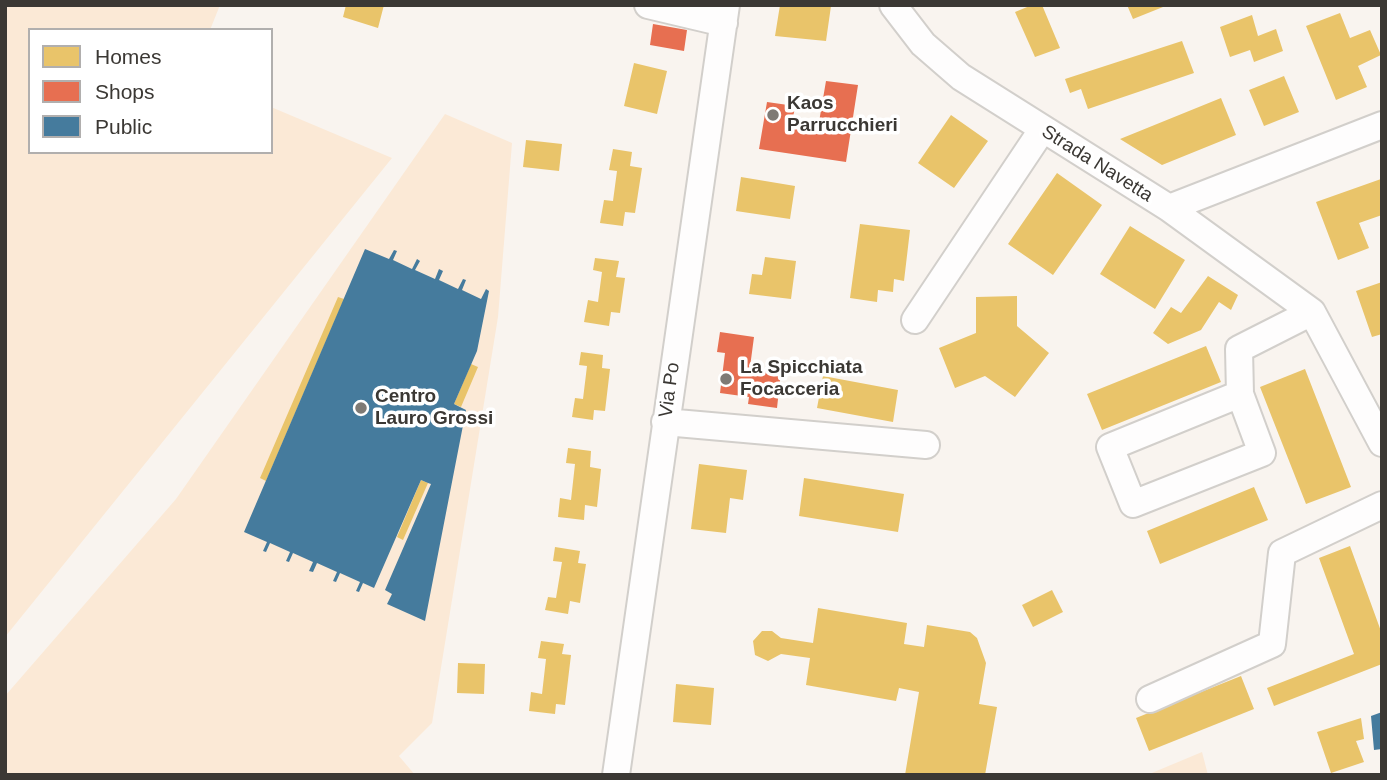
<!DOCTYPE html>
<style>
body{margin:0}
#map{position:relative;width:1387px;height:780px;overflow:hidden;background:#f9f4ef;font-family:Arial,sans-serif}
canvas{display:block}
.frame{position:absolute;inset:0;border:7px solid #3b3834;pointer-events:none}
.legend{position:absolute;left:28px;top:28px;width:245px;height:126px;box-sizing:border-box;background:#fff;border:2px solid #b1afae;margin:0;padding:9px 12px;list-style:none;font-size:21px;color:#3b3834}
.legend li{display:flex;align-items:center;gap:14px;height:35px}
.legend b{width:35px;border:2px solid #b1afae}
</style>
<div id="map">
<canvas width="1387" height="780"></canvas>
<div class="frame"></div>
<ul class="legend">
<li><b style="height:19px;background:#e9c46a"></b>Homes</li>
<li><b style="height:19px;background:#e76f51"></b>Shops</li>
<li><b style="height:19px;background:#457b9d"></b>Public</li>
</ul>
</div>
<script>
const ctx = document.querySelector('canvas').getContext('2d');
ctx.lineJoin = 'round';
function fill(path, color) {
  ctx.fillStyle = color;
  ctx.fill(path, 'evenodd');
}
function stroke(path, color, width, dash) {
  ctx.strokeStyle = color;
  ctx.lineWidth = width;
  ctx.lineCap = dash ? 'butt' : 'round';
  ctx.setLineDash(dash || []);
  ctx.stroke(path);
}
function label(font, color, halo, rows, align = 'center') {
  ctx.font = font + ' Arial,sans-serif';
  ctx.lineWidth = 7;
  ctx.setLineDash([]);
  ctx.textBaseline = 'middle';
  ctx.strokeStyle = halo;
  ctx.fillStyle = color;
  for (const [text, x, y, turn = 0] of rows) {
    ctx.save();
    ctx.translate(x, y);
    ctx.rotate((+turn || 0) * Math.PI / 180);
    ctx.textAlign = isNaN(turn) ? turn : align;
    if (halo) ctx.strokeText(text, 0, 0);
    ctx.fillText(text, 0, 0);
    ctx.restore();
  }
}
fill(new Path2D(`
 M9,5H220L210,30H30V152H271V107L392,158L5,637V10Z
 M445,114L512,143L498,317L432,723L399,756L415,775H5V696L176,499Z
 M1202,752L1208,775H1147Z`), '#fbe9d6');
fill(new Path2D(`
 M346,5H384L378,28L343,17Z
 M780,5L831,6L826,41L775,36Z
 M1032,5H1042L1060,48L1035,57L1015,12Z
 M1127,5H1168L1133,19Z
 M1340,13L1350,38L1370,30L1381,55L1358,66L1367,87L1336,100L1306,26Z
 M1252,15L1258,36L1276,29L1283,51L1254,62L1250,50L1230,57L1220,27Z
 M1182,41L1194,73L1088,109L1081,89L1070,93L1065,79Z
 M634,63L667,71L657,114L624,106Z
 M1284,76L1299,112L1264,126L1249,90Z
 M1221,98L1236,135L1162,165L1120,139Z
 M951,115L988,141L954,188L918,163Z
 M526,140L562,144L559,171L523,167Z
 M613,149L632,152L630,166L642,168L635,213L625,212L623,226L600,223L604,200L613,201L617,171L609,170Z
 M1057,173L1102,205L1053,275L1008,244Z
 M741,177L795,186L790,219L736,211Z
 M1381,179L1382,215L1359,223L1369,248L1338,260L1316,202Z
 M860,224L910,230L904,281L894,279L893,292L878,290L877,302L850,298Z
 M1130,226L1185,260L1155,309L1100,274Z
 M765,257L796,261L791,299L749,294L752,274L762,275Z
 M595,258L619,261L616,277L625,278L620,313L611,312L609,326L584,322L588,300L598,302L602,272L593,270Z
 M1208,276L1238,295L1231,310L1219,302L1201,330L1168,344L1153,333L1171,307L1181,313Z
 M1382,282V334L1372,337L1356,291Z
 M1017,296V326L1049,353L1015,397L985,376L955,388L939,348L976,333V297Z
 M338,297L344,299L266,481L260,478Z
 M1206,346L1221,382L1102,430L1087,394Z
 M581,352L603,355L602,368L610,369L605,411L594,410L593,420L572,417L575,398L583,399L587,366L579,365Z
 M471,364L478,367L461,407L454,404Z
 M1305,369L1351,487L1306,504L1260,387Z
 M823,376L898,390L893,422L817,408Z
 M568,448L591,451L590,467L601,469L597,507L585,505L584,520L558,517L560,498L571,500L575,464L566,463Z
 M699,464L747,470L743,500L730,498L726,533L691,529Z
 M804,478L904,494L898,532L799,516Z
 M421,480L428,483L403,540L397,537Z
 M1254,487L1268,520L1160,564L1147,531Z
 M1350,546L1382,634V664L1274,706L1267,688L1354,654L1319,558Z
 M555,547L580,551L578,563L586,564L580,603L570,601L568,614L545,610L548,597L556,598L562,562L553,561Z
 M1052,590L1063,612L1033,627L1022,605Z
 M818,608L907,623L904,644L924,647L927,625L970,632L977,638L986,663L979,704L997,707L985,775H905L919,692L899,688L896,701L806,685L810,658L781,654L768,661L755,655L753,641L762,631H772L781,638L813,643Z
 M541,641L564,644L562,654L571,655L565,705L556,704L555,714L529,711L531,692L542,694L546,659L538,658Z
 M458,663L485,664L484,694L457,693Z
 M1241,676L1254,709L1149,751L1136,718Z
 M676,684L714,688L711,725L673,722Z
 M1361,718L1364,739L1356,741L1364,762L1331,773L1317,732Z`), '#e9c46a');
fill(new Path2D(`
 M653,24L687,30L684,51L650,45Z
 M826,81L858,85L846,162L759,149L767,102L795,106L793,118L819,122Z
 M720,332L754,337L750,367L781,372L777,408L748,404L749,397L720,393L725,353L717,352Z`), '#e76f51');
fill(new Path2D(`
 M365,249L389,259L394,250L397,251L393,260L412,269L417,259L420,261L415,270L435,279L439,269L443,271L439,280L458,289L463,279L466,280L462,290L481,299L486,289L489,291L477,351L454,404L466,410L425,621L387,604L392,594L385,590L431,484L428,483L421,480L374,588L363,583L359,592L356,591L360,582L340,573L336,582L333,581L337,572L317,563L313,572L309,571L313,562L293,553L289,562L286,561L290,552L270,543L266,552L263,551L267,542L244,532Z
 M1382,712V749L1374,750L1371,716Z`), '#457b9d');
const minor = new Path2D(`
 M648,5L724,23
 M893,5L923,44L961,77L1169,208L1312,312L1382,443
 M1169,208L1382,125
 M915,320L1042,130
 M1240,394L1110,447L1133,504L1262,453L1240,394L1239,349L1312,312
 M665,422L926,445
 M1150,699L1272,644L1282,553L1382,505
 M616,775L726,5`);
stroke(minor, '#d2cfcb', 30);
stroke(minor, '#fefdfd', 26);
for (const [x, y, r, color] of [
 [773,115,7,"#7e7a75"],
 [726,379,7,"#7e7a75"],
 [361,408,7,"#7e7a75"]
]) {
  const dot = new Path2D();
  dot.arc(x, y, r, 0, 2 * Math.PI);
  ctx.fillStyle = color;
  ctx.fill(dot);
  stroke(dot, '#fff', 2.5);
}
label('bold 19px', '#3b3834', '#fff', [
 ["Kaos",787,104],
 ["Parrucchieri",787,126],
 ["La Spicchiata",740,368],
 ["Focacceria",740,390],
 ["Centro",375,397],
 ["Lauro Grossi",375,419]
], 'left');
label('19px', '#3b3834', '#fff', [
 ["Strada Navetta",1097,164,32],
 ["Via Po",670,390,-82]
]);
</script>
